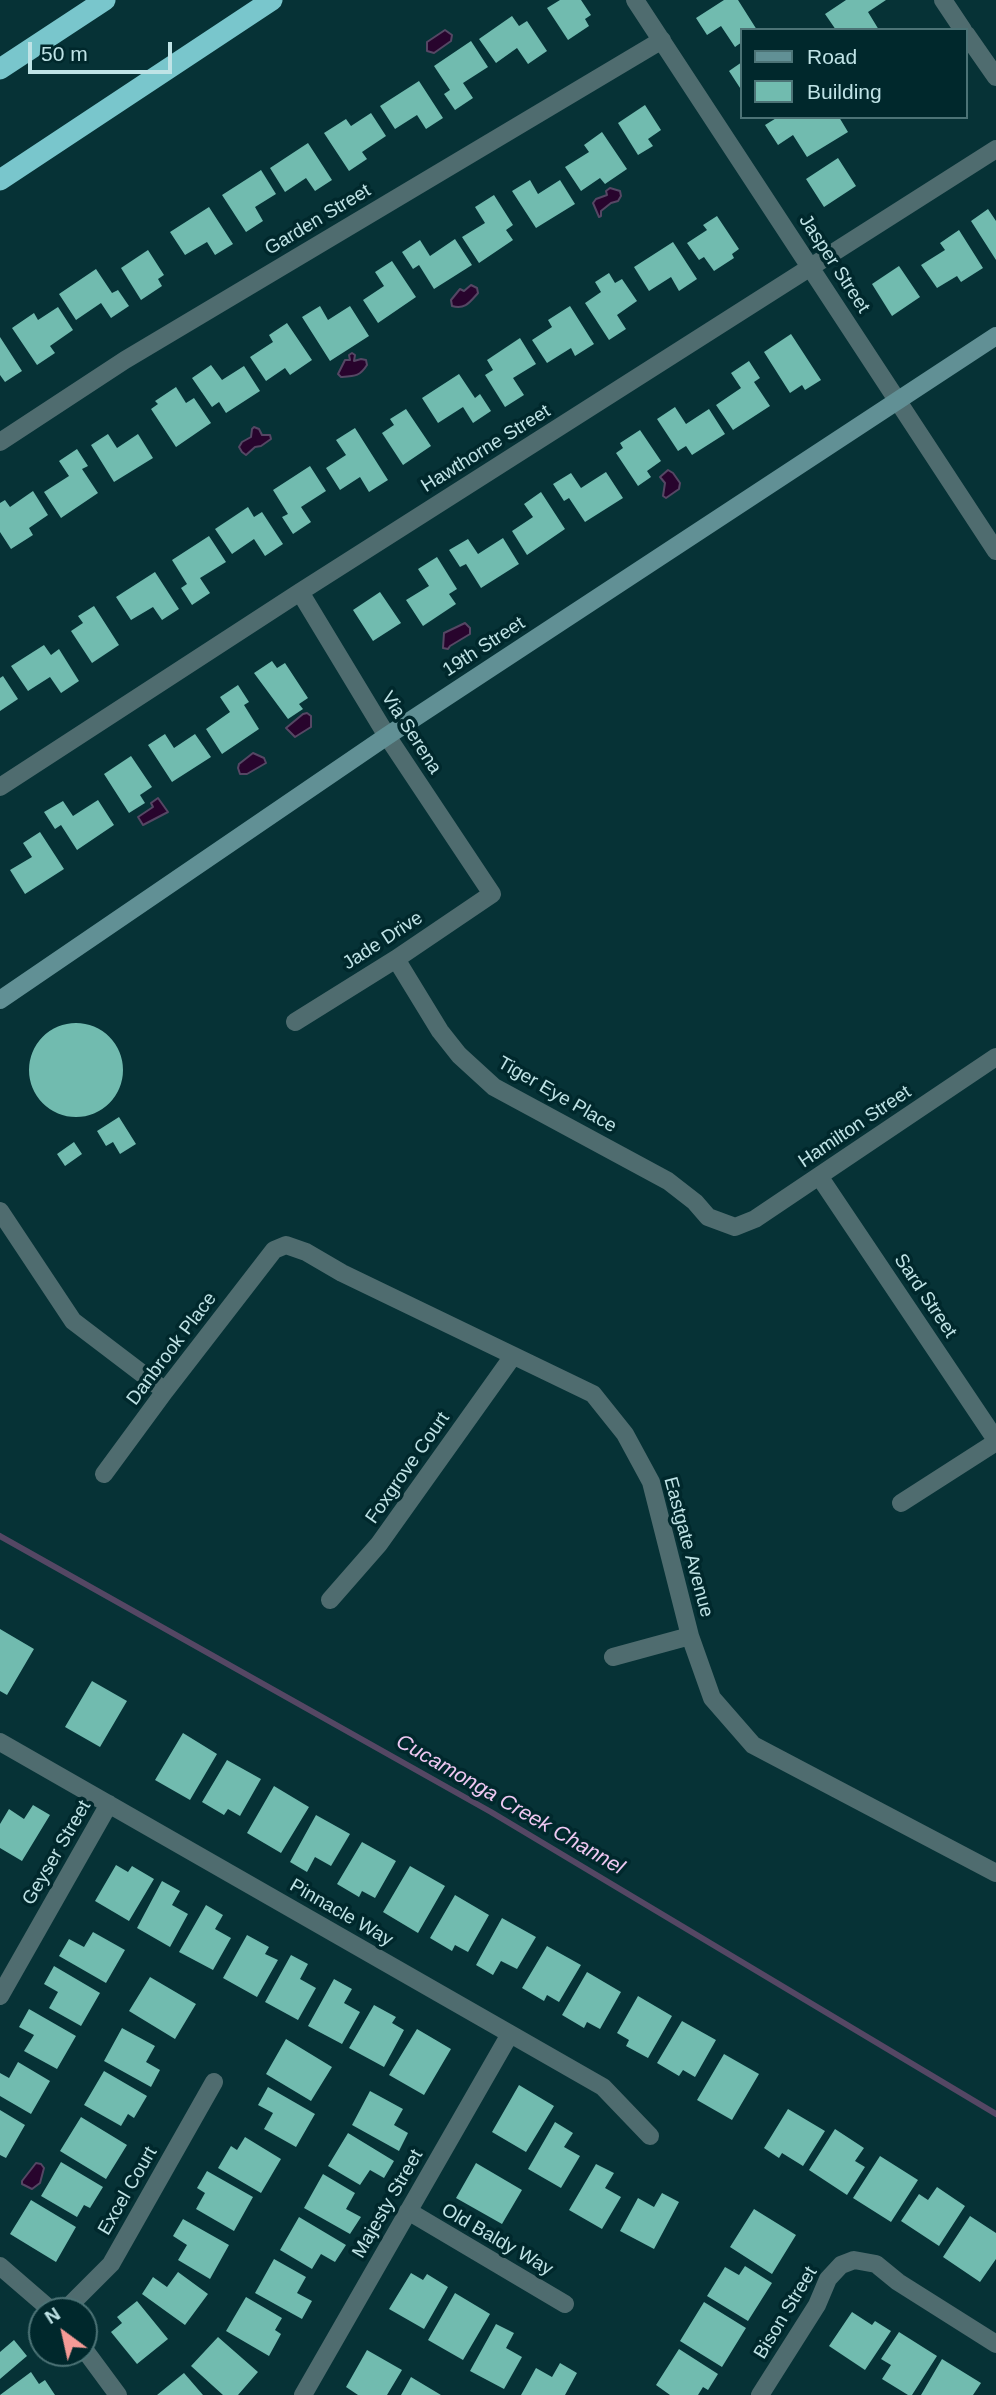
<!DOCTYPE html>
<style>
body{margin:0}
#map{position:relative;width:996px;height:2395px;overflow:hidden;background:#063236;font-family:Arial,sans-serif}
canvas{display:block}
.legend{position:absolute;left:740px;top:28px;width:228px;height:91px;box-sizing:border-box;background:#00282c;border:2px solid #4c7376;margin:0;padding:9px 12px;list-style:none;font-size:21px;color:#bfe3e6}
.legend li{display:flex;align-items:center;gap:14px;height:35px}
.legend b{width:35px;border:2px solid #4c7376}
.north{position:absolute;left:28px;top:2297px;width:70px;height:70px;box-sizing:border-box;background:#00282c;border:2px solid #4c7376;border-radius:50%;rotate:327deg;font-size:19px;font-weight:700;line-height:28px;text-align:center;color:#bfe3e6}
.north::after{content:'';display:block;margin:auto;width:24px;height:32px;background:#f59b97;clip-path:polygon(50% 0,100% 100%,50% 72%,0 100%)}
.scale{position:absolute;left:28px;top:42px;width:144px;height:32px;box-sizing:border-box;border:4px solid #bfe3e6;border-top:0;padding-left:9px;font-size:21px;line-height:24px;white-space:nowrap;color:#bfe3e6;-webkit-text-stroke:5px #00282c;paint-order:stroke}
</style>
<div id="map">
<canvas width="996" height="2395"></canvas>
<ul class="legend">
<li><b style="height:9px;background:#619095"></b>Road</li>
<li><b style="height:19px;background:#71bbaf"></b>Building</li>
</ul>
<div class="north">N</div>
<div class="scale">50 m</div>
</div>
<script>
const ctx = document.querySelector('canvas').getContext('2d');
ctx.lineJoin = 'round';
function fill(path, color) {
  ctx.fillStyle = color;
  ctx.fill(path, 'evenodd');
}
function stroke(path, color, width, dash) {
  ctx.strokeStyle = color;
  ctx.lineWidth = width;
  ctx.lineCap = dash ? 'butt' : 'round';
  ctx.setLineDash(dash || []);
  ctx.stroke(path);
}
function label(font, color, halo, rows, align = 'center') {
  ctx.font = font + ' Arial,sans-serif';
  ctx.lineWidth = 7;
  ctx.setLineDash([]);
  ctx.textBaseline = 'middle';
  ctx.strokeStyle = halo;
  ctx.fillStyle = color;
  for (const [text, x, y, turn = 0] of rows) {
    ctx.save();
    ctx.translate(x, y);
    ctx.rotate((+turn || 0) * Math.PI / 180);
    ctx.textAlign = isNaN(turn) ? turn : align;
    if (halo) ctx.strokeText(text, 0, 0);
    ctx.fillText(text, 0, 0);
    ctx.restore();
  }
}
const water = new Path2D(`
 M445,30L452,35L451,41L434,53L427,51V42Z
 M610,188L620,191L621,196L618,201L611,203L601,211V216L599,217L593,203L596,199L607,195L606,191Z
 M471,285L477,288L478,293C470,302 465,310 452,306L451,300L460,289L464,291Z
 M352,353L355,355L354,361L361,359L366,360L367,365C360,376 356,376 341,377L338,374L345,360H350L349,355Z
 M254,427L259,429L262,435H270L271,439L261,446L255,447L246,455L242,452L239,447L242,442L251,437L252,429Z
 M668,470L673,473L680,483L679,489L666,498L663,496L665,483L660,477Z
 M465,623L470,628V634L450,646L448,649L443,648L444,633Z
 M307,713L311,716V727L295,737L286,728L303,714Z
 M253,753L264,758L266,763L247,774H240L238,768L239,764Z
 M158,798L168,812L143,825L138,817L153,807L151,803Z
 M36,2163L41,2164L44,2168L40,2183L32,2189L22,2184V2181Z`);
fill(water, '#28042d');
stroke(water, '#554764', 2);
stroke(new Path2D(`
 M0,1536L491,1812L996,2114`), '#554764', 6);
fill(new Path2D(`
 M560,0H581L591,15L585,19L589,26L568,40L547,8Z
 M724,0H738L757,30H742V42L735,47L721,26L707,35L696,18Z
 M846,0H886L868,12L879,30H836L825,14Z
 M512,16L519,26L527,21L547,51L528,64L517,48L496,63L479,39Z
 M471,41L488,67L463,83L473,98L455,110L444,94L450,90L434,66Z
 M742,62V91L729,71Z
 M419,81L443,118L426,129L417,115L395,129L380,106Z
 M645,105L661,130L648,139L653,146L638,155L618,123Z
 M371,113L386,136L362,152L367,159L349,171L324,133L346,119L351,126Z
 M778,117H839L848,132L807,157L793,135L778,145L765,125Z
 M602,132L627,169L605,184L600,178L581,191L565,167L589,152L584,145Z
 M308,143L332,180L315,191L306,178L285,192L270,168Z
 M838,158L856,186L824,207L806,179Z
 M261,170L276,194L255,207L263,221L246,232L222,195Z
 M530,180L538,194L560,180L575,204L536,228L512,191Z
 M494,195L513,225L506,230L513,240L479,263L462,237L485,223L475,207Z
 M209,207L233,244L215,255L207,242L185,255L170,232Z
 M988,209L996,221V260L971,221Z
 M717,216L739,249L732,254L734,258L714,271L704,257L699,260L687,243L707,230L703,225Z
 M959,230L983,268L961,282L957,276L937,288L921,265L945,250L940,243Z
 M455,239L472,265L434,289L419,265L413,269L402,252L420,240L430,256Z
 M673,242L697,279L679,291L671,277L649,291L634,267Z
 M148,250L164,275L158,279L162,286L141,300L121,268Z
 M392,261L416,297L378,323L363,300L384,286L375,272Z
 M899,266L920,297L892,316L872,284Z
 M96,269L112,293L118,290L129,306L111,318L101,303L76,320L59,294Z
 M609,273L615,283L622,279L637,301L617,315L626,329L609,340L585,303L601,292L595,282Z
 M320,306L328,320L350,306L369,336L330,361L302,317Z
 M570,306L594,344L575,356L571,348L547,363L532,340L552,327L548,320Z
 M58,307L73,330L50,346L55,353L37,365L12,328L34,313L38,320Z
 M287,323L312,360L290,375L285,368L266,381L250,357L273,342L269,335Z
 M791,334L821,380L805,390L802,385L790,393L764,352Z
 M0,337L22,371L5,382L0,375Z
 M520,338L536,364L513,378L524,395L505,407L485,375L493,370L487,360Z
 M749,361L760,378L754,382L770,406L733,430L716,405L741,388L731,373Z
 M211,365L222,380L244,366L260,391L226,413L219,402L212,407L192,378Z
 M459,374L475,398L480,394L491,411L473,423L463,407L438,423L422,398Z
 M176,387L186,403L194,398L211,423L176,447L151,409L158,404L155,401Z
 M675,407L686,424L709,409L725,434L692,455L686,446L678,451L657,419Z
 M406,409L431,446L403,465L382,433L394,425L390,419Z
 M355,428L388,480L369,492L360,477L340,490L326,468L346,455L336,440Z
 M640,430L661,461L647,471L651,477L638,486L616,453L623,448L620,443Z
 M108,434L117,448L138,434L153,458L114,482L91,445Z
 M77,449L88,466L82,469L98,493L61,518L44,492L69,476L59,461Z
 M310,466L326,491L301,507L311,522L293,534L282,517L288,514L273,490Z
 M606,472L623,498L585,522L569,498L564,501L553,484L571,473L581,488Z
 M33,491L48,515L29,528L33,535L11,549L0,532V503L5,500L10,507Z
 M541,492L565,529L527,555L512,531L533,517L524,504Z
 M248,507L254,517L262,512L283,544L265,556L254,539L232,554L215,529Z
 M209,536L226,562L200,578L210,593L192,605L181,588L187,584L172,560Z
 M503,538L519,564L481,588L466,564L460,567L449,550L468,539L478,554Z
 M437,557L457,589L449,594L456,604L423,626L406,600L429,586L418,569Z
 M155,572L179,609L162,620L153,607L131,620L116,597Z
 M380,592L401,623L373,641L353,610Z
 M94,606L119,645L92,663L71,631L83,623L78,616Z
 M44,645L51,655L59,649L79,681L61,693L50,677L28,691L11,666Z
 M272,661L277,668L285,663L308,698L299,704L303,709L288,719L254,673Z
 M3,676L18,699L0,711V678Z
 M238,685L249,702L244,705L259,729L222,754L206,729L230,712L220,697Z
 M165,734L174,748L195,734L211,757L172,782L148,745Z
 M131,756L152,787L140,795L145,803L129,813L104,774Z
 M98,800L114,825L77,850L61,825L55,829L44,812L63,801L73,816Z
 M40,832L64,869L25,894L10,870L32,857L23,843Z
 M29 1070a47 47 0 1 1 94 0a47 47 0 1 1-94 0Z
 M119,1117L136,1144L120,1154L113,1142L106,1146L97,1131Z
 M74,1142L82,1154L65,1166L57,1154Z
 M0,1629L34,1649L7,1695L0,1691Z
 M92,1681L127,1701L100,1747L65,1727Z
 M183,1733L217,1754L190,1800L155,1780Z
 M227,1760L261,1779L240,1816L228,1809L224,1815L202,1802Z
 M274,1786L309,1807L281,1853L247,1833Z
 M33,1805L50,1815L22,1861L0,1848V1824L9,1809L24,1819Z
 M316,1815L350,1834L331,1866L315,1857L307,1872L290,1862Z
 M362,1842L396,1861L375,1898L362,1891L359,1897L337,1884Z
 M116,1865L128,1872L132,1866L154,1879L129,1921L95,1901Z
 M410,1866L445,1886L418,1933L383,1912Z
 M162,1881L180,1891L172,1905L188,1914L170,1947L137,1928Z
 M455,1895L489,1915L468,1952L455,1945L452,1951L430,1938Z
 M206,1905L223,1915L215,1929L231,1938L213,1970L179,1952Z
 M502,1918L536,1937L517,1969L501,1961L493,1975L476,1965Z
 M93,1932L125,1950L106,1983L59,1956L69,1939L84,1947Z
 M247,1935L269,1947L265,1954L278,1960L257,1997L223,1978Z
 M547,1946L581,1965L559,2002L547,1995L544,2001L522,1988Z
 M291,1955L308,1964L300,1979L316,1988L298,2020L265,2002Z
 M54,1966L100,1993L81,2026L49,2008L58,1992L44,1984Z
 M587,1972L621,1992L600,2029L587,2022L584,2028L562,2015Z
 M150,1977L196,2004L175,2039L129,2011Z
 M334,1979L352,1989L344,2003L360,2012L342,2044L308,2026Z
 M638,1996L672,2016L648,2058L626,2046L629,2040L617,2033Z
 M374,2005L396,2017L392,2023L404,2030L384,2067L349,2048Z
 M29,2009L76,2036L57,2069L24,2051L34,2035L19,2027Z
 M682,2021L716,2040L695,2077L683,2070L679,2076L657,2063Z
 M122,2028L155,2046L146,2062L160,2070L151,2087L104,2061Z
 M417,2029L451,2049L424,2095L389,2075Z
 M286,2039L332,2067L311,2101L266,2074Z
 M724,2054L759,2074L732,2120L697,2100Z
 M18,2062L50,2081L31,2114L0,2096V2073L9,2078Z
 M104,2071L147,2096L134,2118L128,2114L121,2126L84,2105Z
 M519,2085L554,2106L526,2152L492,2132Z
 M268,2087L315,2114L296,2147L264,2129L273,2113L258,2105Z
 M370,2091L403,2109L394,2125L408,2133L399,2151L352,2125Z
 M788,2109L825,2131L803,2166L782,2153L779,2158L764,2148Z
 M0,2110L25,2125L6,2158L0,2155Z
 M81,2117L127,2145L106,2179L60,2151Z
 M555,2122L573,2133L564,2147L580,2156L561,2188L528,2169Z
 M835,2129L864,2148L855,2161L865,2167L847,2195L809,2170Z
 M348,2133L394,2161L384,2178L370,2170L360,2185L328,2166Z
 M245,2137L281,2159L261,2193L218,2168L231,2146L237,2150Z
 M880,2156L918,2180L891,2222L853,2198Z
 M61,2162L103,2187L90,2208L84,2205L77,2217L41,2196Z
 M476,2163L522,2190L502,2224L456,2198Z
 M596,2164L614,2173L605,2188L621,2197L602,2229L569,2210Z
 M207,2171L253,2197L234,2231L196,2209L205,2193L197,2188Z
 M323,2174L355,2193L346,2209L361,2217L350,2234L304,2208Z
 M937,2187L965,2206L939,2246L901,2221L919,2194L928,2200Z
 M662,2193L679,2202L654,2249L620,2231L638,2198L654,2207Z
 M31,2200L76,2227L56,2262L10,2234Z
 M754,2209L796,2235L772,2274L730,2247Z
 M970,2216L996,2233V2259L980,2282L943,2257Z
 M299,2217L346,2245L335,2262L321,2254L312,2269L280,2250Z
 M183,2219L229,2245L210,2279L178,2260L187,2245L173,2236Z
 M274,2259L306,2277L297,2293L312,2301L302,2319L255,2293Z
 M745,2266L772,2283L748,2321L707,2296L725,2267L739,2275Z
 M178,2272L208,2294L185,2325L142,2294L153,2277L167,2287Z
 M411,2273L423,2280L427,2274L448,2287L424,2329L389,2309Z
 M455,2293L490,2314L463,2360L428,2340Z
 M246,2297L282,2318L275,2330L281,2334L269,2356L226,2331Z
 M137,2301L168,2339L137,2364L111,2332L122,2323L117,2317Z
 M704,2302L746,2328L722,2367L680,2341Z
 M852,2312L872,2325L875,2321L891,2331L865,2370L829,2346Z
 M496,2324L514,2333L506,2348L522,2357L504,2389L470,2371Z
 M899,2332L937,2356L912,2395H908L882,2379L891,2365L881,2359Z
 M218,2337L258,2372L238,2395H223L191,2366Z
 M14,2340L27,2356L0,2379V2352Z
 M679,2349L718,2374L708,2390L703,2387L698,2395H670L656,2385Z
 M367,2350L402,2370L387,2395H358L346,2387Z
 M942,2359L981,2383L973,2395H921Z
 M560,2363L577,2373L565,2395H521L536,2368L552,2377Z
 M31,2372L39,2384L45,2380L55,2395H0Z
 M184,2373L203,2395H157Z
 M411,2377L441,2395H401Z`), '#71bbaf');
stroke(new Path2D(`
 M635,0L996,551
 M943,0L963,30
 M966,34L996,77
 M0,442L125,360L662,40
 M0,787L300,592L996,149
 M396,959L440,1031L459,1055L494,1087L668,1181L695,1202L708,1217L735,1227L755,1219L996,1057
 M295,1022L396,959L492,894L387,736L300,592
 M819,1176L996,1440
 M0,1211L73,1321L165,1391
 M104,1474L165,1391L274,1250L286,1245L306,1252L342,1273L593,1394L625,1434L651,1482L690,1636L712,1698L753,1745L996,1873
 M901,1503L996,1442
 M330,1600L379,1544L513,1356
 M613,1657L690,1636
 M0,1742L603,2087L650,2136
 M0,1996L109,1804
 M408,2211L565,2304
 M0,2266L52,2311
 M64,2311L111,2264L214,2082
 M84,2349L118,2395
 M303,2395L510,2034
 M760,2395L817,2305L828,2279L841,2265L854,2260L876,2264L898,2282L996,2344`), '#4f6c6f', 18);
stroke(new Path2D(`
 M0,1000L387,736L996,336`), '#619095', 18);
stroke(new Path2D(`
 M0,69L105,0
 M0,180L272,0`), '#79c6cc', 21);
label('19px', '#bfe3e6', '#00282c', [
 ["Garden Street",318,220,-31],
 ["Jasper Street",834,264,57],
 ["Hawthorne Street",486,449,-32],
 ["19th Street",484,647,-33],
 ["Via Serena",411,733,57],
 ["Jade Drive",383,941,-33],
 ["Tiger Eye Place",557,1095,30],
 ["Hamilton Street",855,1127,-34],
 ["Sard Street",925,1296,56],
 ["Danbrook Place",172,1349,-53],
 ["Foxgrove Court",408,1468,-55],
 ["Eastgate Avenue",688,1547,75],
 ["Geyser Street",57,1853,-60],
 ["Pinnacle Way",341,1913,30],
 ["Excel Court",128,2191,-60],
 ["Majesty Street",388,2204,-60],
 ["Old Baldy Way",497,2240,30],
 ["Bison Street",786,2313,-59]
]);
label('italic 21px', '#eec8f2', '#00282c', [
 ["Cucamonga Creek Channel",510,1805,30]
]);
</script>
